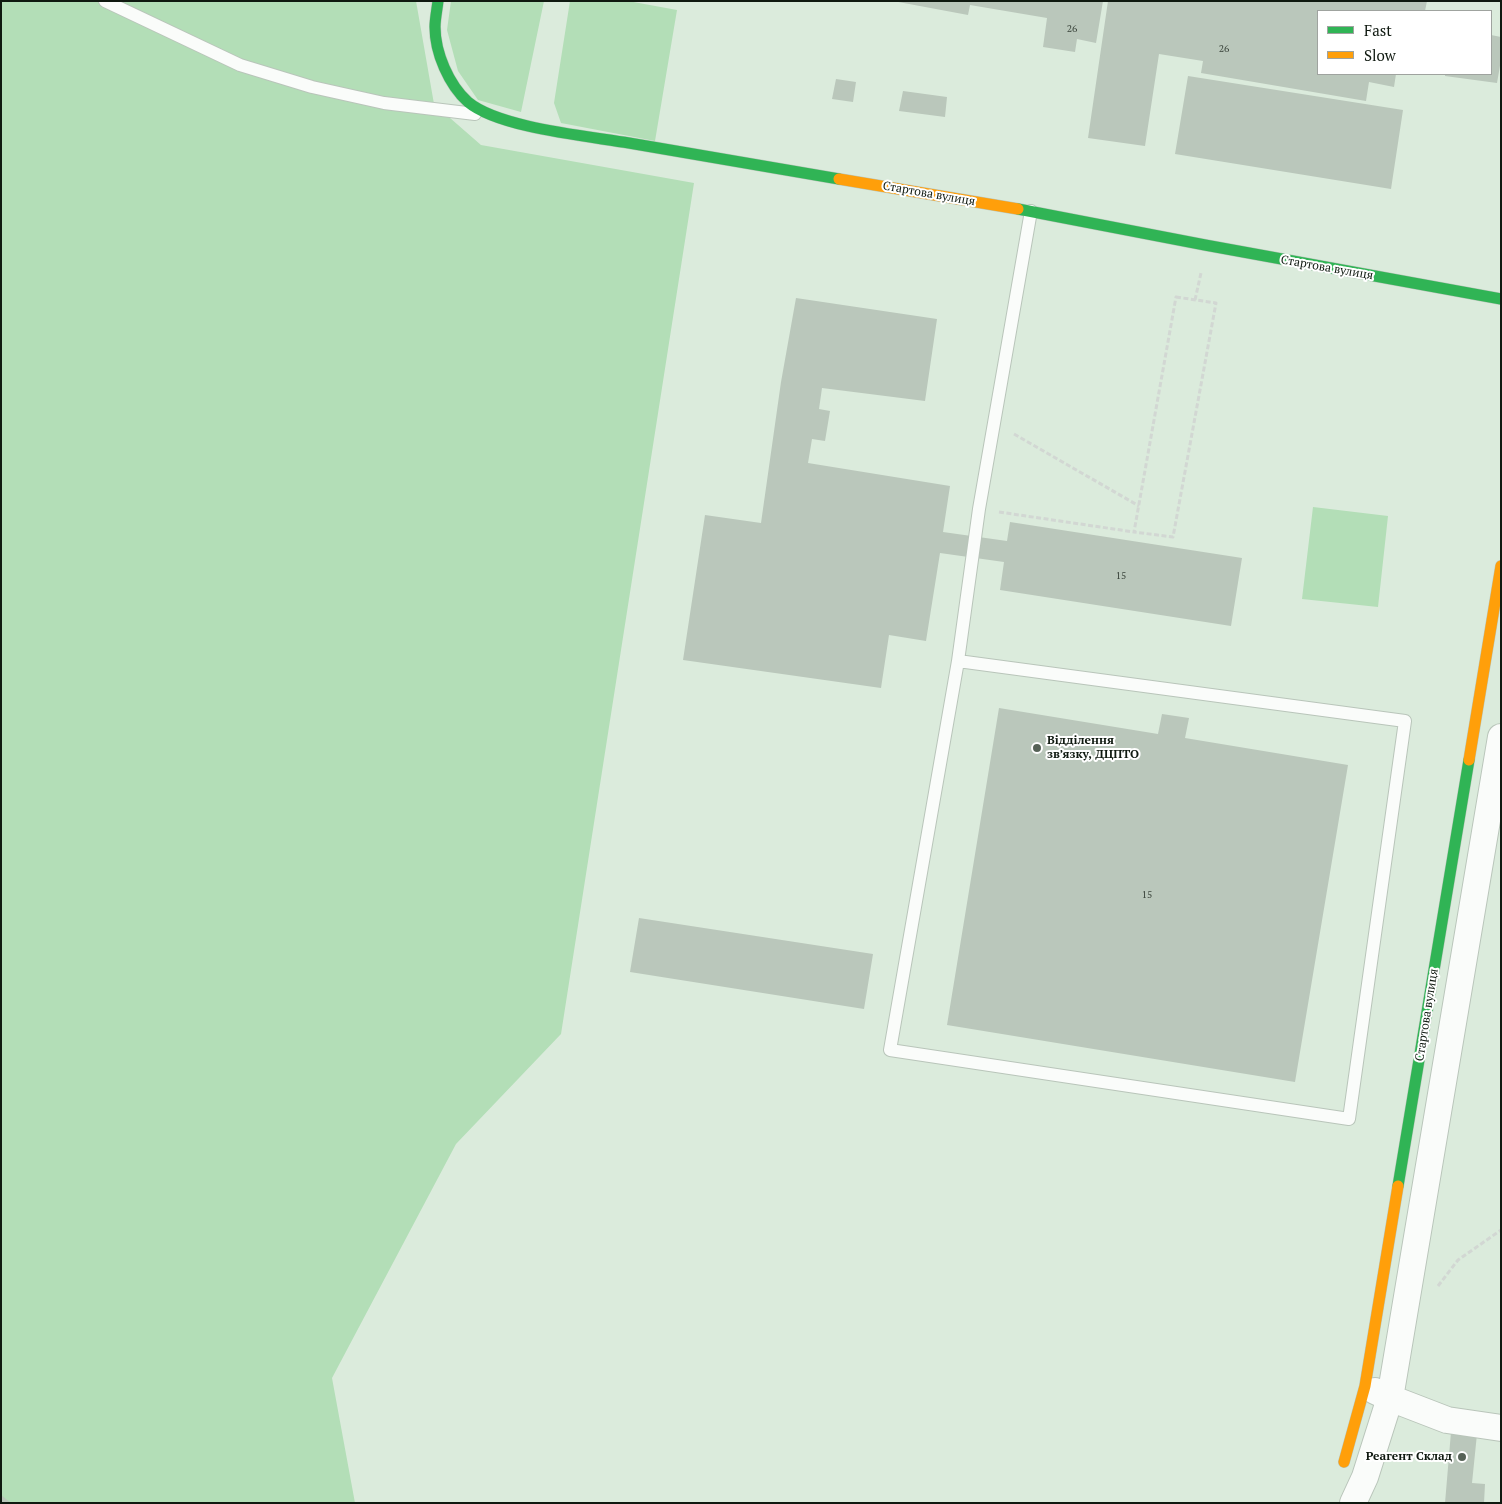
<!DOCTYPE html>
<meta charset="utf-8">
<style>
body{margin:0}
#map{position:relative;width:1502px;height:1504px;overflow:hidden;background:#dbebdc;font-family:"PT Serif",serif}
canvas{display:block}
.frame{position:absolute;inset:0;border:2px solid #0f1910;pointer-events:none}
.legend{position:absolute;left:1317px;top:10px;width:175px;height:65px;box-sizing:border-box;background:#fff;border:1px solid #9fa39f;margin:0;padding:6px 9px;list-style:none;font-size:15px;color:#0f1910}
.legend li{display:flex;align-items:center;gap:10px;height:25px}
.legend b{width:25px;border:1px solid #9fa39f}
</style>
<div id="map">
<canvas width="1502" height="1504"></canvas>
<div class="frame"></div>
<ul class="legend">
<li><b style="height:6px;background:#30b455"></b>Fast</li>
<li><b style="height:6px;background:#ff9f0a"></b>Slow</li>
</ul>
</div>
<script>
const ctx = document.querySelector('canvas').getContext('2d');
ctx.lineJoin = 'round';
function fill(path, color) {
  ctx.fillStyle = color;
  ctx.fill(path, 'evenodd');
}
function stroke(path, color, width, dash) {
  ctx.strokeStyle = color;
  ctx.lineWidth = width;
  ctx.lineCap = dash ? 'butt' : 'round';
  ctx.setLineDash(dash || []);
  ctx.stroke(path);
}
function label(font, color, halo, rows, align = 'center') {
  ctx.font = font + ' "PT Serif",serif';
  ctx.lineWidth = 4;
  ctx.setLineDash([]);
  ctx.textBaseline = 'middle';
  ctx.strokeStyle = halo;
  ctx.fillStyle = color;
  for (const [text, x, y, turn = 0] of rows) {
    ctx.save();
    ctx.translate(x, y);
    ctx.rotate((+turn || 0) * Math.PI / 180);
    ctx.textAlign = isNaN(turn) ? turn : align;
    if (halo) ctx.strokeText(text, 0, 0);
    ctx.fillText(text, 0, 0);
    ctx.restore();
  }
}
fill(new Path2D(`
 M1,1H416L434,104L481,145L694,183L561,1034L456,1144L332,1378L355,1503H1Z
 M451,1H544L521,112L478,100L458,71L447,30Z
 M570,1H628L677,10L655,141L561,123L554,103Z
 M1313,507L1388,516L1378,607L1302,599Z`), '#b3deb7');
fill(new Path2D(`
 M893,1H1103L1096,43L1077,39L1075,52L1043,47L1047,18L970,5L968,15Z
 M1108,1H1427L1425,11H1318V74H1396L1394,87L1369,82L1366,101L1201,73L1203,61L1159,54L1145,146L1088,138Z
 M1491,35L1501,37V60L1497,83L1445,76V74H1491Z
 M1188,76L1403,110L1391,189L1175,154Z
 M836,79L856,82L853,102L832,99Z
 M903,91L947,97L945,117L899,111Z
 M796,298L937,319L925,401L822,388L819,409L830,411L825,441L812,439L808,463L950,486L943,532L1007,541L1010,522L1242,558L1231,626L1000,590L1004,562L940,553L926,641L889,635L881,688L683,660L705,515L761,523L781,382Z
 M999,708L1158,734L1162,714L1189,718L1185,738L1348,765L1295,1082L947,1025Z
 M639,918L873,954L864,1009L630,972Z
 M1451,1432L1477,1434L1472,1483L1485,1484L1484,1503H1445Z
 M1,1495L11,1503H1Z`), '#bac7bb');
const lane = new Path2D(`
 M105,1L240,65L312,87L384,103L475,114
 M958,661L1405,721L1349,1119L890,1050L958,661L979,509L1031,211`);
const street = new Path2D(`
 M1375,1391L1390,1398L1447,1420L1501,1428
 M1353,1503L1365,1477L1390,1398L1501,737`);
const fast = new Path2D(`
 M438,1C437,10 435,19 435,27C435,53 449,85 468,102C499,128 588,136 629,143C699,155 769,167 839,179
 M1018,209L1205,245L1501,299
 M1398,1186L1469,760`);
const slow = new Path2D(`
 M839,179L1018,209
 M1469,760L1501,566
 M1344,1462L1365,1386L1398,1186`);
stroke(lane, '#b9c5ba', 14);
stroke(street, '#b9c5ba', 28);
stroke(fast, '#b9c5ba', 12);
stroke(slow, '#b9c5ba', 12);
stroke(new Path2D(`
 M1176,297L1216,303L1173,537L1134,532Z
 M1195,300L1201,273
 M1014,434L1139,506
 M999,512L1134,532
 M1438,1286L1458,1260L1501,1230`), '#d2d7d3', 3, [5, 2.5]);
stroke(lane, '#fafcfa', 12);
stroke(street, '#fafcfa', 26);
stroke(fast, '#30b455', 11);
stroke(slow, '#ff9f0a', 11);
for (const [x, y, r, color] of [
 [1037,748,5,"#566257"],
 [1462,1457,5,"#566257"]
]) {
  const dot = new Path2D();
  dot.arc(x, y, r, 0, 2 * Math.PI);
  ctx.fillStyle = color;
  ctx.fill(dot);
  stroke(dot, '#fff', 2);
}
label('10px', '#3a443b', null, [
 ["26",1072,29],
 ["26",1224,49],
 ["15",1121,576],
 ["15",1147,895]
]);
label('12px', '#0f1910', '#fff', [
 ["Стартова вулиця",929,194,10],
 ["Стартова вулиця",1327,268,10],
 ["Стартова вулиця",1427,1015,-81]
]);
label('bold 12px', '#0f1910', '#fff', [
 ["Відділення",1047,741],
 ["зв’язку, ДЦПТО",1047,755],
 ["Реагент Склад",1452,1457,"right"]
], 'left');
</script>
